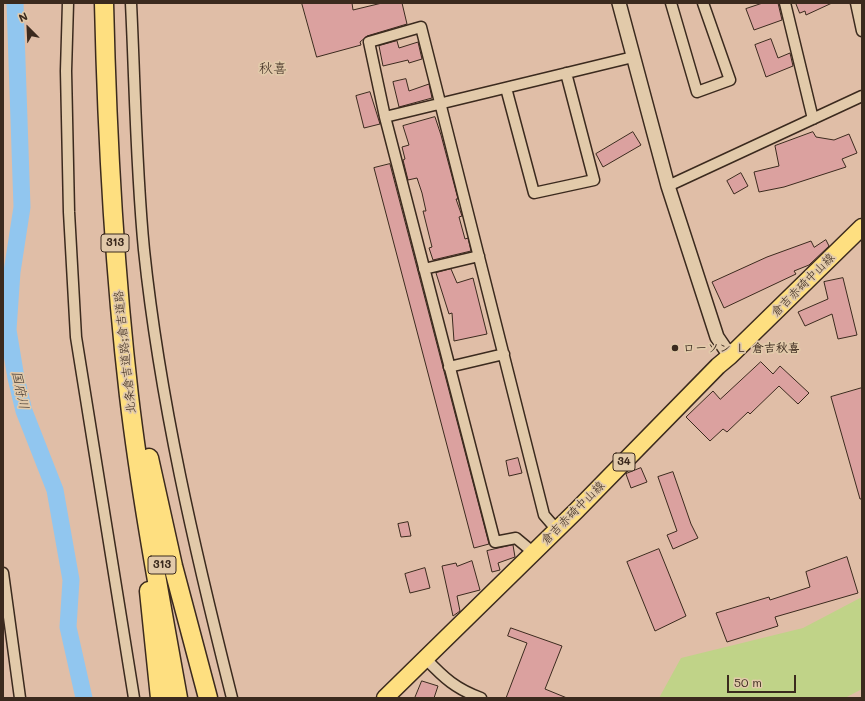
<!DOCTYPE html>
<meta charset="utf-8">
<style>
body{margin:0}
#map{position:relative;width:865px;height:701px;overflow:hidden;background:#e0bea7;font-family:Mali,sans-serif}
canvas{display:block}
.frame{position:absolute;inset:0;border:4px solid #3b2a1e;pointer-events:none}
.north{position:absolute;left:8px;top:8px;width:40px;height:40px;-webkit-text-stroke:3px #e2caaa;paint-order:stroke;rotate:336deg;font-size:11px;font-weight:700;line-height:16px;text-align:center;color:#3b2a1e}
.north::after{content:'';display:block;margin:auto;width:14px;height:18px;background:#3b2a1e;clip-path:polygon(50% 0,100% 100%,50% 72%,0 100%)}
.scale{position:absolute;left:727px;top:675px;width:69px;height:18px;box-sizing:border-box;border:2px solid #3b2a1e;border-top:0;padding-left:5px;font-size:12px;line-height:14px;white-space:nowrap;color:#3b2a1e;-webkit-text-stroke:3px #e2caaa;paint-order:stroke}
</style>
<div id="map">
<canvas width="865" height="701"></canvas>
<div class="frame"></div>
<div class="north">N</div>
<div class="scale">50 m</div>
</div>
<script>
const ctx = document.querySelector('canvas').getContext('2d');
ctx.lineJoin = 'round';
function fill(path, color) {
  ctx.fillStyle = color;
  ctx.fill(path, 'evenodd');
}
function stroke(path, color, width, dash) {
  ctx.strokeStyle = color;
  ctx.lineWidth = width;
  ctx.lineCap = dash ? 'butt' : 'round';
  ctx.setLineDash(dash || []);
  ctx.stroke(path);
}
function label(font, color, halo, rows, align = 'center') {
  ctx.font = font + ' Mali,"Klee One",sans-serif';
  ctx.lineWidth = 3.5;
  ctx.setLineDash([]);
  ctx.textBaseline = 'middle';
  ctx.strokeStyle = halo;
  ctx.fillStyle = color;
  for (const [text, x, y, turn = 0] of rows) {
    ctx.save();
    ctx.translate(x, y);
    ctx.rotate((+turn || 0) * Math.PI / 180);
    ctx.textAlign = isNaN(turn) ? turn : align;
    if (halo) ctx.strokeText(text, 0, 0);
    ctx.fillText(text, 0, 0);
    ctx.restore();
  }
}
fill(new Path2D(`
 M862,597V689L845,698H659L681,658L803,628Z`), '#c0d388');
stroke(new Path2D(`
 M15,3L22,207L12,272L8,330L16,378L24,411L55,490L71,580L68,627L84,698`), '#91c6ef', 17);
const building = new Path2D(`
 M302,3H352L353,10L382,3H402L407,24L367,36L360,42L361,45L317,57Z
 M763,3H778L782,20L754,30L746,9Z
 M796,3H832L806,15L805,11L800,13Z
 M771,39L778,58L790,53L793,66L766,77L755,45Z
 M397,41L399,48L418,42L422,59L409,63L408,60L383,66L379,46Z
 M406,79L409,91L429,84L432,98L399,107L393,82Z
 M370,92L380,124L364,128L356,96Z
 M435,117L441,135L458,199H456L462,216L459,217L465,239L468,238L471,251L433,260L429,248L432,247L423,211H426L422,193L417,178L408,180L403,160L405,159L402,147L409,145L403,126Z
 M633,132L641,145L603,167L596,154Z
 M813,132L816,137L834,140L849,134L857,153L842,159L846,167L784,187L759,192L754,172L779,166L775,146Z
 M390,164L489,544L474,548L374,168Z
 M741,173L748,186L734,194L727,181Z
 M826,240L829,246L809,265L794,271L796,274L724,308L712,282L767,257L811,241L814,247Z
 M451,269L457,283L473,278L487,334L454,341L452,313L449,314L436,273Z
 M843,278L857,335L838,339L832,314L805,326L798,312L828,299L824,282Z
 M761,362L773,374L780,366L809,393L798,404L779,386L750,414L748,412L727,432L723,429L710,441L686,417L713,391L720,399Z
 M862,388V499H860L831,397Z
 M518,458L522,473L509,476L506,461Z
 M641,468L647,482L631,488L626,474Z
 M673,472L691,524L698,538L673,549L667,535L677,531L658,477Z
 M408,522L411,536L401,537L398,524Z
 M513,545L515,557L498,563L500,570L492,572L487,551Z
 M659,549L686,616L655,631L627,562Z
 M847,557L858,593L775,617L778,626L727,642L716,613L769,597L770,600L810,587L806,572Z
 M472,561L480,590L457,596L460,611L453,616L442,566L456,563L457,566Z
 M425,568L430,588L410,593L405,574Z
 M511,628L562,646L545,689L567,698H506L527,643L508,636Z
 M422,681L438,686L434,698H415Z`);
fill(building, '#dba19f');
stroke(building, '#3b2a1e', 1);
const minor = new Path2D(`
 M68,3L66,71L69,212L76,337L134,698
 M131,3C135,85 136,168 144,250C160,402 195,551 232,698
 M671,3L697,92L730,80L703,3
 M785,3L813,119
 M856,3L862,31
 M506,88L534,193L594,180L566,73
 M385,117L633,57
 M668,186L862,96
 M424,269L479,256
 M449,367L504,354
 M534,553L516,538L495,542L385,117L369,42L421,27L544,515L557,530
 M3,573L20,698
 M426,659C444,678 456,689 481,698`);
const tertiary = new Path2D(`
 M619,3L668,186L717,337L730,356`);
const primary = new Path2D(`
 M385,698L576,511L718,366L730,356L862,227`);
const motorway = new Path2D(`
 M104,3C107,134 114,266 129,396C141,497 160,598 178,698
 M149,458L173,566L208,698
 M149,591L160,698`);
stroke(minor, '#3b2a1e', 13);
stroke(tertiary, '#3b2a1e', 16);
stroke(primary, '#3b2a1e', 19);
stroke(motorway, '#3b2a1e', 21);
stroke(minor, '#e2caaa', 10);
stroke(tertiary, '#e2caaa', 13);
stroke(primary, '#fedf80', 16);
stroke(motorway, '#fedf80', 18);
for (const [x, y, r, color] of [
 [675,348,4,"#3b2a1e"]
]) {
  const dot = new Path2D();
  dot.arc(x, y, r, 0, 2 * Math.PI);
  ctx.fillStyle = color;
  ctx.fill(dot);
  stroke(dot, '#e2caaa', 1.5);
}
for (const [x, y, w] of [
 [115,243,28],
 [624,462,22],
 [162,565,28]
]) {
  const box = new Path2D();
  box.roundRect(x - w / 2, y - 9, w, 18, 3);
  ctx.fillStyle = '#e2caaa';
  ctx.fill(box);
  stroke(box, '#3b2a1e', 1);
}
label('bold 11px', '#3b2a1e', null, [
 ["313",115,243],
 ["34",624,462],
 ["313",162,565]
]);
label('12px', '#3b2a1e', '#e2caaa', [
 ["倉吉赤碕中山線",803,285,-45],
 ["北条倉吉道路;倉吉道路",125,352,-96],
 ["倉吉赤碕中山線",573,513,-45]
]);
label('bold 12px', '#3b2a1e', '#e2caaa', [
 ["ローソン Ｌ 倉吉秋喜",683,348]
], 'left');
label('italic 13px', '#443a33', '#e2caaa', [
 ["国府川",20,390,78]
]);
label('14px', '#3b2a1e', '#e2caaa', [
 ["秋喜",273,69]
]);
</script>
